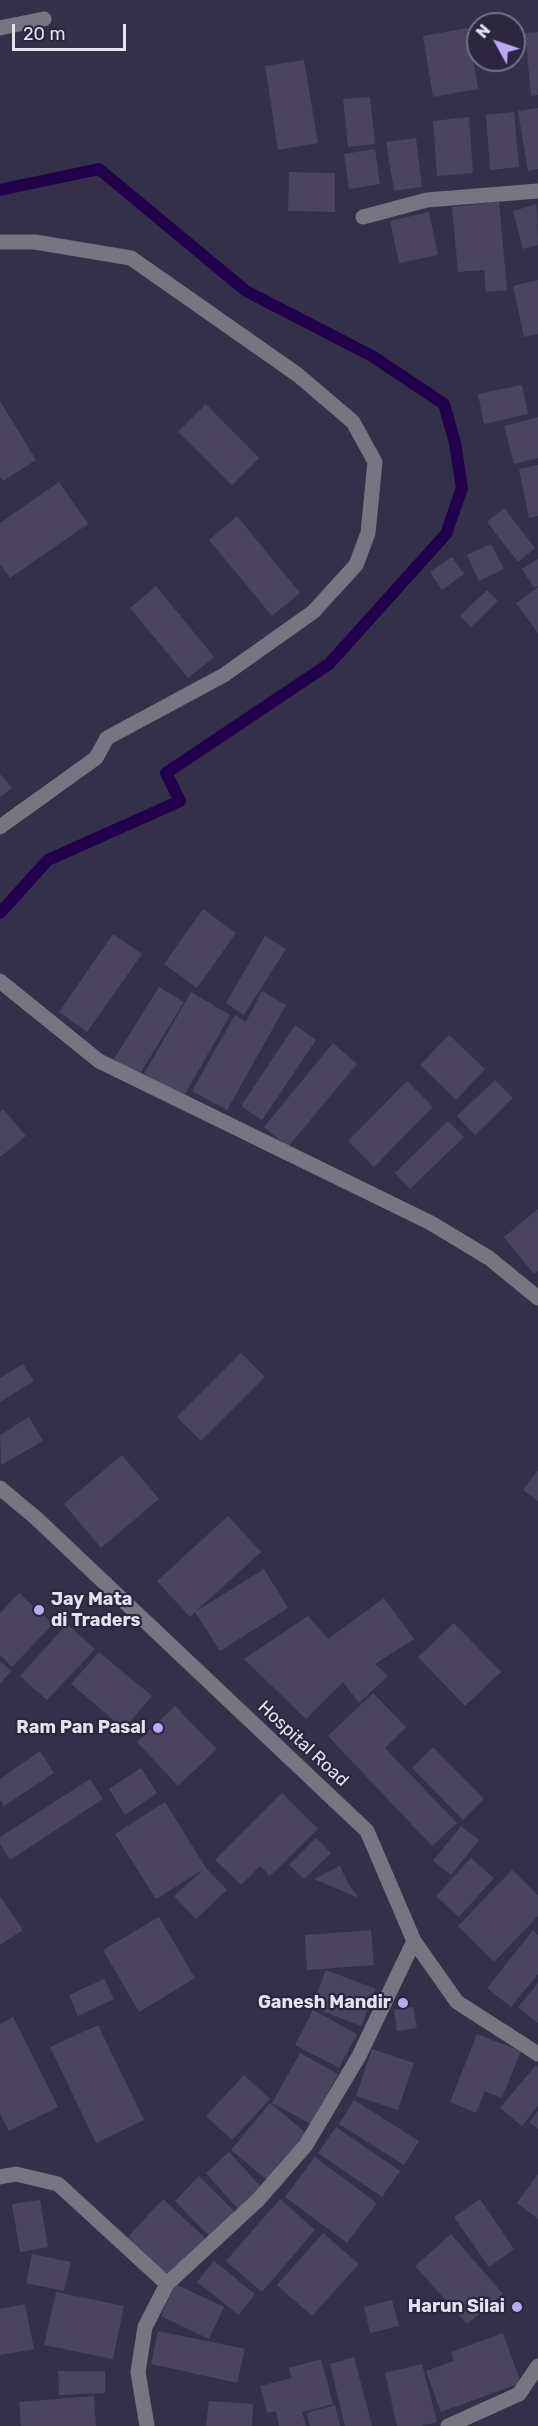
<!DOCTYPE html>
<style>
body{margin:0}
#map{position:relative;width:538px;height:2426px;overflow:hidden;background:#353049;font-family:Rubik,sans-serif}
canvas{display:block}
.north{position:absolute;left:466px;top:12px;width:60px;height:60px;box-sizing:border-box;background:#2b263e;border:2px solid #757186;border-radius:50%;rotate:310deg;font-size:16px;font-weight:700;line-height:24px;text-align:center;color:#e4e1f1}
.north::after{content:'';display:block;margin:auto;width:21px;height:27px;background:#baaaf6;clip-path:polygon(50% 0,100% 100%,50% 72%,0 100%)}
.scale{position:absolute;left:12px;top:24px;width:114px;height:27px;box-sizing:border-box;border:3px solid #e4e1f1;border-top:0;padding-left:8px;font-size:18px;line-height:21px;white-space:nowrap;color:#e4e1f1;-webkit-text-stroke:4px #2b263e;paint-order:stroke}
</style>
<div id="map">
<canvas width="538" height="2426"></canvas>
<div class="north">N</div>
<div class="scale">20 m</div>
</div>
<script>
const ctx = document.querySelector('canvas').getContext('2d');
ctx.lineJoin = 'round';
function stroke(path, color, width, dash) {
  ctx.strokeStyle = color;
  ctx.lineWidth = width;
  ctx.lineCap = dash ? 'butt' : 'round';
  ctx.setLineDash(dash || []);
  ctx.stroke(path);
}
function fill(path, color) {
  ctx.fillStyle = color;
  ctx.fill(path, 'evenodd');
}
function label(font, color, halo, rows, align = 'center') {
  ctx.font = font + ' Rubik,sans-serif';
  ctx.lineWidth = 4.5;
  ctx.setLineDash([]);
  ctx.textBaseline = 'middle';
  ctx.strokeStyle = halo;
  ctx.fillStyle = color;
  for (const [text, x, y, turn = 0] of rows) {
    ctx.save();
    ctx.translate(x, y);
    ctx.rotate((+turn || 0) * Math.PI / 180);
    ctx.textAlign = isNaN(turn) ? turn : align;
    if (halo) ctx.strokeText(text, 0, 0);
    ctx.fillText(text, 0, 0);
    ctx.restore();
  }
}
stroke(new Path2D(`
 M0,190L99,169L246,291L372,356L444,404L455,443L462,488L446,534L329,664L166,773L180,801L48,860L0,913`), '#21014b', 12);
fill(new Path2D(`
 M468,28L478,89L433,97L423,36Z
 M538,32V95L531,96L525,33Z
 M304,60L318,143L278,150L265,66Z
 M370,97L375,144L348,147L343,99Z
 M538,108V169L528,171L518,111Z
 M514,112L519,167L490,170L486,115Z
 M469,117L473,173L437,176L433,121Z
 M416,138L422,187L394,191L386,142Z
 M375,149L380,184L349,189L344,154Z
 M289,172L335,173V212L288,211Z
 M499,202L507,290L486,292L484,270L458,272L452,207Z
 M537,204L538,245L523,249L513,211Z
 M429,212L438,255L399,263L390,221Z
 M538,280V334L524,337L513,286Z
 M522,385L528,414L484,424L478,394Z
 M0,401L36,460L3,481L0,476Z
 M206,404L259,458L232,485L178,432Z
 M538,417V458L514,464L504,426Z
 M538,465V516L529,518L519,469Z
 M59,482L88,524L10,578L0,564V523Z
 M504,508L535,548L518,562L487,522Z
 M237,516L300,593L272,616L209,540Z
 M491,544L504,569L479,581L467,555Z
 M452,557L464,574L442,590L430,572Z
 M538,559V586L534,588L522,569Z
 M156,586L214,657L188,678L130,608Z
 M538,587V633L516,603Z
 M487,590L498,601L471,627L460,616Z
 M0,774L12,788L0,797Z
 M203,909L236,933L197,988L164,964Z
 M113,934L142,954L87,1032L59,1012Z
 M265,936L286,949L244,1015L226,1003Z
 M159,987L184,1002L139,1075L114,1059Z
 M262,991L286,1005L227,1110L192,1091L235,1015L246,1022Z
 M191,992L230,1015L184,1096L144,1074Z
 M295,1025L316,1040L262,1120L241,1106Z
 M449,1035L485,1069L456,1100L420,1065Z
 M333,1043L357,1064L288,1147L264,1127Z
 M495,1080L513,1098L475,1135L457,1116Z
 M407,1081L433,1107L374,1167L348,1141Z
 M3,1109L26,1136L0,1157V1112Z
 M448,1121L464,1137L410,1189L395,1173Z
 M538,1209V1271L534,1274L504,1237Z
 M241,1353L265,1377L201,1441L177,1417Z
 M23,1364L34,1381L0,1402V1378Z
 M29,1417L43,1441L1,1465L0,1435Z
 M122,1455L159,1499L101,1548L64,1504Z
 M538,1470V1501L523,1490Z
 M228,1516L261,1552L195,1612L264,1569L288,1608L220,1651L195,1612L190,1617L157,1581Z
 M19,1593L53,1624L12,1667L0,1655V1613Z
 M384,1598L414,1639L375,1664L388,1676L359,1703L343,1682L306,1719L244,1659L308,1616L328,1639Z
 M454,1623L501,1672L465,1706L418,1657Z
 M67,1624L95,1649L47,1700L20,1676Z
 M99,1652L152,1696L124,1729L71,1684Z
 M0,1661L11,1671L0,1684Z
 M373,1693L406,1727L385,1748L457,1823L432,1846L328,1736Z
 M175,1706L217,1749L178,1786L137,1742Z
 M433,1747L484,1799L463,1820L412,1768Z
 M40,1751L54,1773L4,1806L0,1800V1779Z
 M141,1768L157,1793L125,1815L109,1789Z
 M90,1779L103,1799L10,1860L0,1844V1837Z
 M282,1793L318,1829L270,1876L260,1866L241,1885L215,1860Z
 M165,1802L206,1868L227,1890L196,1919L174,1896L204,1869L156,1899L115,1834Z
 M461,1826L479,1840L451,1875L433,1861Z
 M316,1838L331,1853L304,1879L289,1865Z
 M471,1858L494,1878L459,1917L436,1896Z
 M340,1866L349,1885L359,1898L314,1879Z
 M512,1870L538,1895V1916L494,1962L458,1926Z
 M0,1896L23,1930L0,1945Z
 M159,1917L195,1978L139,2012L103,1950Z
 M371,1930L374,1965L307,1970L305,1935Z
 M533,1930L538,1935V1974L511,2007L487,1988Z
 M326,1970L376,1989L361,2026L312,2007Z
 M104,1979L114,1999L78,2016L69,1995Z
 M538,1983V2023L518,2007Z
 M413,2007L417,2028L397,2031L394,2010Z
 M313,2010L357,2034L339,2068L295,2045Z
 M13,2017L58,2107L9,2131L0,2114V2024Z
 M98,2025L144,2120L96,2143L50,2047Z
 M477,2034L521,2051L502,2098L485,2091L476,2113L450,2102Z
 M372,2049L414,2063L398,2110L356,2096Z
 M300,2053L338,2074L311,2124L272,2103Z
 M536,2065L538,2067V2106L522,2126L500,2108Z
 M244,2075L270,2099L232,2140L206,2116Z
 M354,2100L419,2141L404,2165L339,2124Z
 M270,2103L306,2133L267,2180L231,2150Z
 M538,2111V2129L529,2122Z
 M336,2127L400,2171L382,2197L318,2153Z
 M229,2152L263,2189L239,2210L206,2173Z
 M315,2157L377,2203L347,2243L285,2197Z
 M538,2174V2219L517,2203Z
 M199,2176L238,2215L213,2240L175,2201Z
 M163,2199L205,2238L170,2277L127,2238Z
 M280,2199L315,2230L262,2292L226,2261Z
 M480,2199L514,2249L489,2267L454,2217Z
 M40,2200L48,2247L20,2252L12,2204Z
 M323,2233L359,2264L312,2316L277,2285Z
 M451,2234L503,2294L467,2324L415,2266Z
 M32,2254L71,2262L64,2291L26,2283Z
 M214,2261L255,2294L239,2315L197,2282Z
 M175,2284L224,2307L209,2339L161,2316Z
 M56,2292L124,2306L113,2359L44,2345Z
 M392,2300L399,2326L370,2333L364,2307Z
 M25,2304L34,2349L0,2355V2309Z
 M158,2331L245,2349L237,2383L151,2364Z
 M503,2333L521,2383L441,2412L426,2371L454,2361L451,2352Z
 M354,2357L372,2426H345L330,2364Z
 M321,2359L333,2404L302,2412L306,2426H279L276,2411L267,2413L260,2386L292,2378L289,2368Z
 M422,2364L437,2422L421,2426H397L385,2373Z
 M58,2371H105V2393L59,2395Z
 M94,2396L96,2426H21L19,2402Z
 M209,2401L253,2404L252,2426H206Z
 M335,2405L340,2426H310L307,2413Z`), '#4a445f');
stroke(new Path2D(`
 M0,28L44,19
 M363,217L427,200L538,191
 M0,242H35L131,258L298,375L353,422L375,462L368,533L356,565L313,612L224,675L107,738L96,758L0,827
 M0,981L99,1061L431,1223L489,1258L538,1298
 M0,1488L36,1518L367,1831L414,1941L457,2002L538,2054
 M0,2177L16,2174L58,2184L167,2284
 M147,2426L138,2372L145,2327L167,2284L258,2200L306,2145L359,2056L414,1941
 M448,2426L519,2394L538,2366`), '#777582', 15);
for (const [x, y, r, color] of [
 [39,1610,6,"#baaaf6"],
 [158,1728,6,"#baaaf6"],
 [403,2003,6,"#baaaf6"],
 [517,2307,6,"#baaaf6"]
]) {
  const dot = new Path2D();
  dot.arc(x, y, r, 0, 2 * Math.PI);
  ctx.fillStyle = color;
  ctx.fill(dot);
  stroke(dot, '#2b263e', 2);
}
label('bold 18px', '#e4e1f1', '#2b263e', [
 ["Jay Mata",51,1600,"left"],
 ["di Traders",51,1621,"left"],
 ["Ram Pan Pasal",146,1728],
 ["Ganesh Mandir",391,2003],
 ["Harun Silai",505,2307]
], 'right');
label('18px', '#e4e1f1', '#2b263e', [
 ["Hospital Road",303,1744,43]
]);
</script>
